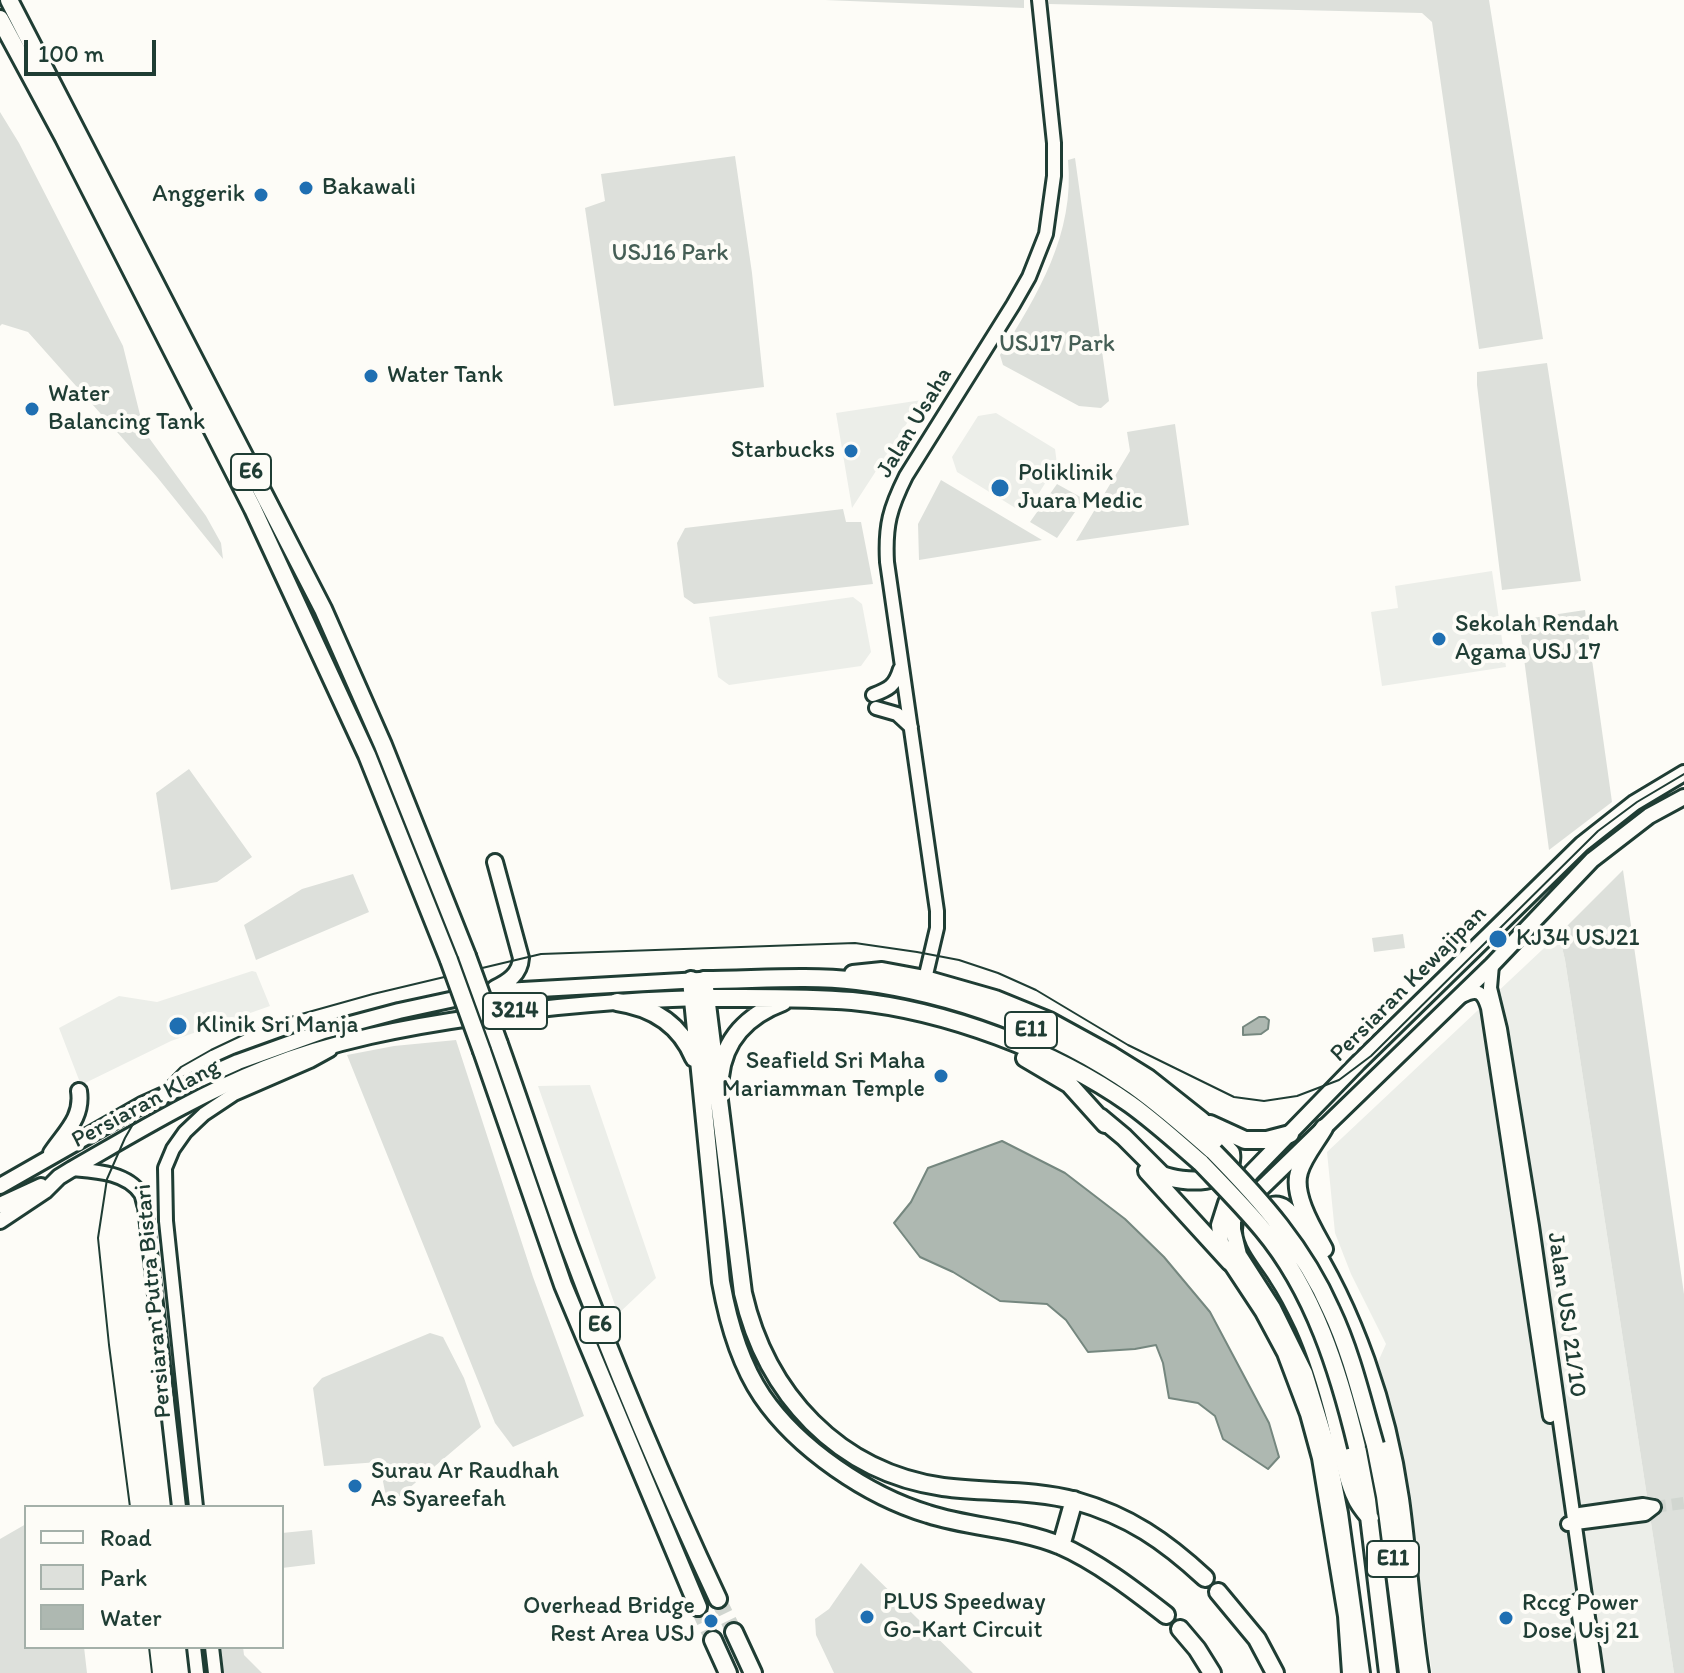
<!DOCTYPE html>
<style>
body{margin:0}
#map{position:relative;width:1684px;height:1673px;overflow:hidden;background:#fdfcf7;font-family:Itim,sans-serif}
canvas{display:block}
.legend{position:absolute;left:24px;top:1505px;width:260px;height:144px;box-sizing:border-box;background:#fdfcf7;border:2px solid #a4b0a9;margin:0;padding:10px 14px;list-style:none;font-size:24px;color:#1f3d34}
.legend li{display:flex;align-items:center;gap:16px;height:40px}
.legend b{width:40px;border:2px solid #a4b0a9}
.scale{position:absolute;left:24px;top:40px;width:132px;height:36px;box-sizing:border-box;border:4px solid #1f3d34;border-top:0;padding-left:10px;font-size:24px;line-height:28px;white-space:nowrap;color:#1f3d34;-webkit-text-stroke:6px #fdfcf7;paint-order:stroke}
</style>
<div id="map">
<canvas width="1684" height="1673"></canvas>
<ul class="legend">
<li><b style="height:10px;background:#fdfcf7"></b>Road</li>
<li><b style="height:22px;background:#dde0db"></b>Park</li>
<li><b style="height:22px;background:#aeb8b1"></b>Water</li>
</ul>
<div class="scale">100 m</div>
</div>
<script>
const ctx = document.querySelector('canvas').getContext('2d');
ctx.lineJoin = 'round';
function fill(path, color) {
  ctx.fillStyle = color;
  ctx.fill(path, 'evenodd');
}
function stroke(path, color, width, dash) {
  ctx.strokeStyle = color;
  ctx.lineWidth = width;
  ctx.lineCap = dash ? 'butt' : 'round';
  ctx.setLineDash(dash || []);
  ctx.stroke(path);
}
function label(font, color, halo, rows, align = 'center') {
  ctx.font = font + ' Itim,sans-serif';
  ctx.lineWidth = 8;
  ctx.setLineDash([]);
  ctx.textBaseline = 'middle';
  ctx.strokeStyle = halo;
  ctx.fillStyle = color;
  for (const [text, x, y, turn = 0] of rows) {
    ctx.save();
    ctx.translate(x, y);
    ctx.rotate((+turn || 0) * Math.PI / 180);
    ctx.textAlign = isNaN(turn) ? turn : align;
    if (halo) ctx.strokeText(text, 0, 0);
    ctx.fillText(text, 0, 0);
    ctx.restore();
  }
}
fill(new Path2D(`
 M922,400L852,508L836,413Z
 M996,413L1055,449L1057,464L1031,506L1017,509L957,472L952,457L978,416Z
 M1492,571L1506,667L1382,686L1371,612L1398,608L1395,586Z
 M853,597L862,604L871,652L861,666L729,685L718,677L709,617Z
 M1559,934L1565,960L1674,1673H1432L1398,1434L1377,1364L1386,1344L1351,1274L1335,1233L1327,1152Z
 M252,971L256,972L270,1006L171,1041L81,1085L59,1028L119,996L157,1002Z
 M590,1085L656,1278L618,1314L538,1086Z`), '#eceee9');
fill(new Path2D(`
 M825,0H1024V8Z
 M1049,0H1489L1543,339L1479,349L1432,22L1422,13L1049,4Z
 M0,112L19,143L123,346L144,431L206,516L221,543L223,559L157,477L28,332L2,324L0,326Z
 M735,156L752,273L764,387L614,406L585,208L605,201L601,174Z
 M1075,158L1109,401L1101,408L1079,406L1003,365L1000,355C1038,294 1075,234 1068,160Z
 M1547,363L1581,581L1502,590L1477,385V372Z
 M1175,424L1189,525L1076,541L1130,451L1127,432Z
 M941,480L1042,540L919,560L918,524Z
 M1057,484L1084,499L1057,538L1030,522Z
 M843,509L846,522H861L873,584L694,604L684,597L677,543L685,528Z
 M1585,610L1612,802L1549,850L1519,620Z
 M189,769L252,857L217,882L171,890L156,793Z
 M1623,870L1684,1294V1673H1674L1565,960L1559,934Z
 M353,874L369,912L256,960L244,925L302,889Z
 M1403,934L1405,948L1374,952L1372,938Z
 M456,1040L533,1277L584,1416L513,1447L495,1423L347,1055L394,1046Z
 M430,1333L443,1337L464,1378L481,1427L388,1506L379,1462L324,1466L313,1388L322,1378Z
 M26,1524V1647H84L87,1673H0V1539Z
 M312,1530L315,1564L282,1568V1533Z
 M861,1563L973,1673H834L816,1635L815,1619L829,1609Z
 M217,1647H243L244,1655L262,1673H220Z`), '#dde0db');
const water = new Path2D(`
 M1259,1017H1265L1269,1020L1268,1029L1261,1034L1243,1035V1027Z
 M1002,1141L1065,1173L1125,1219L1164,1257L1210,1312L1269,1423L1279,1457L1268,1469L1223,1439L1215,1416L1198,1403L1169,1398L1163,1363L1156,1345L1135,1349L1088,1352L1066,1320L1047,1304L1000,1301L953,1272L920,1257L894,1223L911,1202L928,1168Z`);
fill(water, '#aeb8b1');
stroke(water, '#75877f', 2);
stroke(new Path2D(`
 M1654,1507L1684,1503`), '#d1d6d0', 12, [12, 6]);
stroke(new Path2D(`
 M718,1599L734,1632
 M698,1607L713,1640`), '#d1d6d0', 16, [16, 8]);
const secondary = new Path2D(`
 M873,695C889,689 895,686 900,669
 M876,708L897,714L911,727
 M1492,965L1490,988L1500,1029L1532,1226L1596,1673
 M925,979L937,928V911L887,562C885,525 890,508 906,476L1013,305L1029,277L1046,234L1054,176V143L1039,0
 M1462,996C1478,988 1483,992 1488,1008L1550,1416
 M72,1169C94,1171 127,1172 141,1194C143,1198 143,1203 145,1207L179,1507
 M196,1507L166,1221L165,1168L173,1149L185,1132L204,1114L234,1094L310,1061L330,1050
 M1580,1514L1643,1505L1654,1507
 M1568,1524L1645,1514L1654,1507
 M1577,1601L1587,1673
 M194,1647L197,1673
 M212,1647L215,1673`);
const primary = new Path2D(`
 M495,988C508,982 520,974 521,958L495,862
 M51,1153C65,1132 83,1118 79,1091
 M0,1186L142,1105L238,1062L324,1031L399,1011L487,992L700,980
 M0,1205L41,1186
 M0,1221L45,1191L59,1177L72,1169C135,1133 197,1095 265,1068C333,1041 406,1027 477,1017C552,1006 626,1000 701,998
 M1350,1673L1346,1616L1320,1458L1308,1414L1285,1353L1263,1312L1230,1262L1221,1242L1219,1225L1226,1203L1252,1172L1358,1063L1582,844L1634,803L1684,773
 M1362,1673L1340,1513L1326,1442L1305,1373L1273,1308L1239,1255L1233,1230V1221L1237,1212L1492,965L1592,860L1649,816L1684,797`);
const highway = new Path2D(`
 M9,0L323,609L383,745L467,956
 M0,19L64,138L253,509L367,755L449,960
 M853,974L882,971L925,979L995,999L1049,1021L1111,1055L1148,1078L1201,1120L1231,1153C1236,1187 1182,1183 1162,1175L1124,1137L1100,1117
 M691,980L721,1282C728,1321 739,1362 762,1396C798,1449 868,1496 928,1514C971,1528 1017,1528 1059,1545C1096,1561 1134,1590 1166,1615
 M706,998C754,998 804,997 852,1001C945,1010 1055,1051 1130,1104C1155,1122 1178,1143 1201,1163
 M617,1002C652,1007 680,1024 694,1058
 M499,1044C523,1111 545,1179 569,1245C614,1365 664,1484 718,1599
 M482,1051L563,1285L698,1607
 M1025,1058L1069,1084L1105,1124
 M720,1077C724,1039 748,1015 783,1002
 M1210,1124L1245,1140H1267L1290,1134
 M1147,1171L1230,1262
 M1324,1249C1313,1229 1292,1195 1299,1172C1303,1157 1316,1142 1324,1128
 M1375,1445L1385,1496L1408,1673
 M1357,1447L1367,1500L1388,1673
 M1370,1518C1365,1512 1359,1505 1356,1498C1345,1476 1342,1446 1336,1422C1328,1390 1318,1356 1304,1325C1296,1308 1288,1292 1278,1277C1271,1265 1251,1242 1252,1230C1252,1223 1259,1214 1264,1210C1284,1196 1294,1219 1304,1233C1354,1310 1387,1408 1400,1499C1408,1557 1411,1615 1420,1673
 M1061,1546L1074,1500
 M1205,1578C1165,1541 1129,1516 1076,1501C1032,1489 988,1493 943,1487C838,1472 766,1394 743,1293L704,980C754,980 807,975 857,981C954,993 1054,1030 1134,1086C1162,1106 1188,1129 1214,1152
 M1218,1592L1257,1639L1275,1673
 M1180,1629L1197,1649L1212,1673
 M734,1632L753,1673
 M713,1640L728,1673`);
stroke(secondary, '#1f3d34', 18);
stroke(primary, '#1f3d34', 20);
stroke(highway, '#1f3d34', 22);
stroke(secondary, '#fdfcf7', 12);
stroke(primary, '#fdfcf7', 14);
stroke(highway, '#fdfcf7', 16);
stroke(new Path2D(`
 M130,1507L109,1345L98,1238L107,1179L125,1138L144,1105L181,1067L211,1050L249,1032L280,1020L373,994L541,954L855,943L917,952L959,960L998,973L1036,990L1128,1045L1234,1097L1264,1101L1297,1096L1339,1080L1371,1056L1598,831L1637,802L1684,774
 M149,1647L152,1673`), '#1f3d34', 2);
const highwayBridge = new Path2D(`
 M467,956L499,1044
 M449,960L482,1051
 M1214,1152C1261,1200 1304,1248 1331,1310C1351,1352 1362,1400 1375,1445
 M1201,1163C1222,1185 1244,1207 1263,1230C1314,1291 1339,1372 1357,1447`);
stroke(highwayBridge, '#1f3d34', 22, []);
stroke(highwayBridge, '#fdfcf7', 16);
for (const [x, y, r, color] of [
 [306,188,8,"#1f6fb2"],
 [261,195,8,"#1f6fb2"],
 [371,376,8,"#1f6fb2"],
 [32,409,8,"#1f6fb2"],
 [851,451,8,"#1f6fb2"],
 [1000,488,10,"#1f6fb2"],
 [1439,639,8,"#1f6fb2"],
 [1498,939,10,"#1f6fb2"],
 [178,1026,10,"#1f6fb2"],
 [941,1076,8,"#1f6fb2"],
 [355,1486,8,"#1f6fb2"],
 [867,1617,8,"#1f6fb2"],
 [1506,1618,8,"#1f6fb2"],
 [711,1621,8,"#1f6fb2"]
]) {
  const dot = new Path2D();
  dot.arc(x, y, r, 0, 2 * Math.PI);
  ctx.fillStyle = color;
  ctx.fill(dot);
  stroke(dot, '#fdfcf7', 3);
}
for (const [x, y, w] of [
 [251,472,40],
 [515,1011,64],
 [1031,1030,52],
 [600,1325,40],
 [1393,1559,52]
]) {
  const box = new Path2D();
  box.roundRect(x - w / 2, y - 18, w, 36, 6);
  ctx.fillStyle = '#fdfcf7';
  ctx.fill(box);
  stroke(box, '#1f3d34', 2);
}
label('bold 22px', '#1f3d34', null, [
 ["E6",251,472],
 ["3214",515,1011],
 ["E11",1031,1030],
 ["E6",600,1325],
 ["E11",1393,1559]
]);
label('24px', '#1f3d34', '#fdfcf7', [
 ["Bakawali",322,188],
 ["Anggerik",245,195,"right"],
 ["Water Tank",387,376],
 ["Water",48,395],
 ["Balancing Tank",48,423],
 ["Starbucks",835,451,"right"],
 ["Poliklinik",1018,474],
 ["Juara Medic",1018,502],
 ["Sekolah Rendah",1455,625],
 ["Agama USJ 17",1455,653],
 ["KJ34 USJ21",1516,939],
 ["Klinik Sri Manja",196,1026],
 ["Seafield Sri Maha",925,1062,"right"],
 ["Mariamman Temple",925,1090,"right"],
 ["Surau Ar Raudhah",371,1472],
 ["As Syareefah",371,1500],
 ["PLUS Speedway",883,1603],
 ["Go-Kart Circuit",883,1631],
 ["Rccg Power",1522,1604],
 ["Dose Usj 21",1522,1632],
 ["Overhead Bridge",695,1607,"right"],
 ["Rest Area USJ",695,1635,"right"]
], 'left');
label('24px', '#455e55', '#fdfcf7', [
 ["USJ16 Park",670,254],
 ["USJ17 Park",1057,345]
]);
label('24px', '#1f3d34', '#fdfcf7', [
 ["Jalan Usaha",915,423,-59],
 ["Persiaran Kewajipan",1409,984,-45],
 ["Persiaran Klang",146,1104,-28],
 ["Persiaran Putra Bistari",154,1301,-95],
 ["Jalan USJ 21/10",1566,1315,82]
]);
</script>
